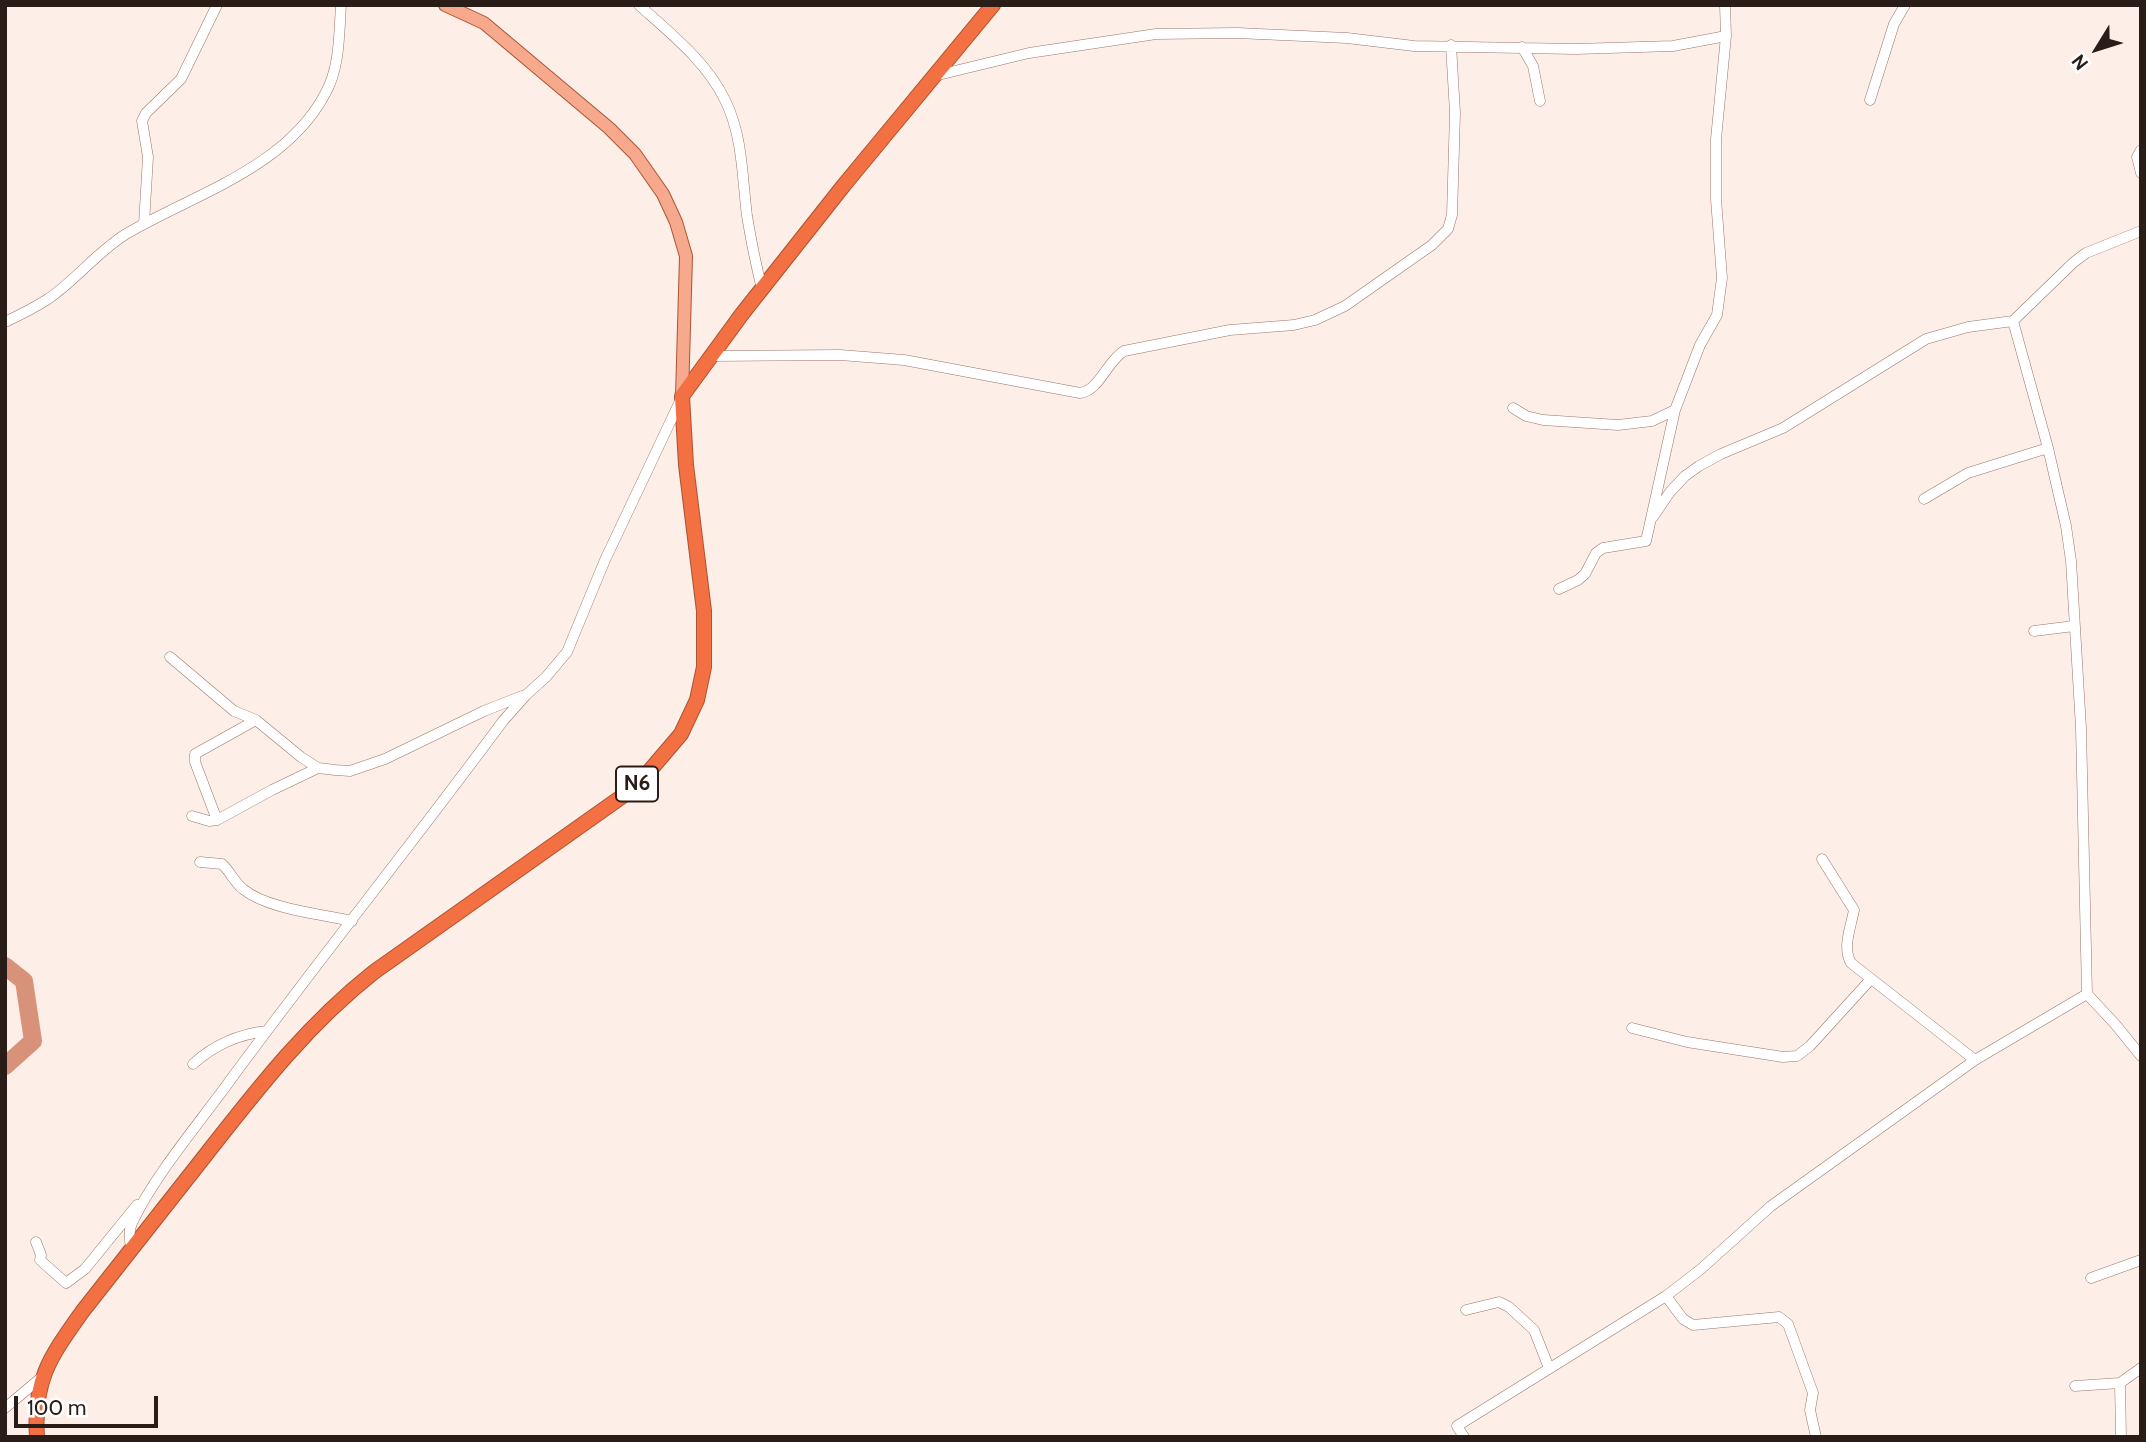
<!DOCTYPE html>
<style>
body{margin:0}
#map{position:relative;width:2146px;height:1442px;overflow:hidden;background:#feeee8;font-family:Cabin,sans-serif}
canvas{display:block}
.frame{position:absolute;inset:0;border:7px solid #2a1c17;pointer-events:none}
.north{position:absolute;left:2062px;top:14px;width:70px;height:70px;-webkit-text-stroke:5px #fff;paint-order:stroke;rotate:232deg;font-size:19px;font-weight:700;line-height:28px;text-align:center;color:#2a1c17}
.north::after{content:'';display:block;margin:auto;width:24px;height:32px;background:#2a1c17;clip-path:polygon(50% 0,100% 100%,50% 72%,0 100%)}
.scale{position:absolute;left:14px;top:1396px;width:144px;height:32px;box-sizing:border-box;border:4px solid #2a1c17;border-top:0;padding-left:9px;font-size:21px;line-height:24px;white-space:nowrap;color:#2a1c17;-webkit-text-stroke:5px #fff;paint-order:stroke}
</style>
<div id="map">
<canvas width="2146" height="1442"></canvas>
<div class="frame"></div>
<div class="north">N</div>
<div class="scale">100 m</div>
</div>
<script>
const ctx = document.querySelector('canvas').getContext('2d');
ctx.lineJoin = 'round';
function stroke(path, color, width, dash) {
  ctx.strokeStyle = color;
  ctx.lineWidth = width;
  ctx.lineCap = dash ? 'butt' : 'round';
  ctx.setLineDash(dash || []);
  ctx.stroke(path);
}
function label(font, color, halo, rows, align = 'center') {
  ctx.font = font + ' Cabin,sans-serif';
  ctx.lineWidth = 6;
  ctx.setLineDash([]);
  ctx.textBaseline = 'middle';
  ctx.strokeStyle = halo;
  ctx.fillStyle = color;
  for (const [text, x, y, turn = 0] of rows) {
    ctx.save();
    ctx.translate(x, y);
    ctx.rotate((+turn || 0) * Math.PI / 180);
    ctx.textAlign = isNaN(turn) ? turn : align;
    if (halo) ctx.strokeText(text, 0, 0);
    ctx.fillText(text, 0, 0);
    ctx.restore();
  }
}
stroke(new Path2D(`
 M5,966L24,981L33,1041L5,1066`), '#d9927a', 18);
const minor = new Path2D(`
 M639,5C670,33 707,62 725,100C743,136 742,177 747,216C751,240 756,265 762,289
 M1522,47L1533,66L1540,101
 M934,76L1029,53L1156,34L1237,33L1347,38L1414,46L1576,49L1673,46L1726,36L1725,5
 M1870,100L1894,24L1905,5
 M2141,150L2137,157L2141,173
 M144,224L148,157L142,121L146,113L181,79L217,5
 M5,322C20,315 34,308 48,299C76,280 97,252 126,234C194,194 286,168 325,94C340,68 339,34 341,5
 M711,356L840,355L904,360L1080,393C1100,390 1107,361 1124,351L1230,330L1294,325L1315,320L1345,306L1432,245L1448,229L1452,215L1455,113L1451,45
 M1513,408L1526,416L1543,420L1618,425L1652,421L1675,410
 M1924,499L1968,473L2048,448
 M1653,517L1670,492L1685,476L1699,466L1721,454L1783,428L1926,339L1968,327L2013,321
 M1559,589L1578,580L1585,574L1596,553L1603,548L1646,541L1675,410L1700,345L1717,315L1719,300L1722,278L1716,199V139L1726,36
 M2034,631L2074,626
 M170,657L234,711L256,720L301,757L318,768L335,770L350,771L385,759L484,711L522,696
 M192,816L209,821L217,820L272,790L318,768
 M217,820L195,762V754L256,720
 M1822,859L1854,910C1851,927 1842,947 1851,963L1975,1060
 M200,862L222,864C230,871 234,882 243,889C267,909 321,914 352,921
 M2087,994L2115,1024L2141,1056
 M1632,1028L1687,1042L1783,1057L1797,1056L1810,1046L1871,979
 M193,1064C214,1045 239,1034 267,1031
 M36,1242L41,1255L40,1260L66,1283L85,1269L137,1205
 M132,1249C129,1240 128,1232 132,1223C155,1174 202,1120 234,1075C322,956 415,840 503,721L526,695L546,677L567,652L605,560L682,397
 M2091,1278L2141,1260
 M1666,1296L1683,1319L1693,1325L1779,1317L1788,1324L1813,1393L1810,1410L1816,1437
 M1466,1310L1499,1302L1509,1307L1534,1330L1549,1368
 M2120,1383L2121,1437
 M2075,1386L2120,1383L2141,1368
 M5,1408L42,1377
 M1464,1437L1457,1426L1666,1296L1701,1269L1771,1206L1975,1060L2087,994L2081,728L2071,561L2066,526L2048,448L2013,321L2074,262L2086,253L2141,231`);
const major = new Path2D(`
 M445,5L484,23L609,128L635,154L663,194L676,222L686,256L682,396`);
const highway = new Path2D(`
 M37,1437C33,1379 51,1356 82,1312C124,1258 166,1205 208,1152C259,1087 308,1024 374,972L627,793L646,775L681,734L697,700L704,667V611L686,465L682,396L742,314L844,185L993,5`);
stroke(minor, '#9a7569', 11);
stroke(major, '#ac5332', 14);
stroke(highway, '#ac5332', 16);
stroke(minor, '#fff', 10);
stroke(major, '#f7a98d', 12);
stroke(highway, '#f27041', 14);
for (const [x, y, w] of [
 [637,784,42]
]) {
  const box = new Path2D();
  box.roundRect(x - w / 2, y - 17.5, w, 35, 5);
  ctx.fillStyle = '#fff';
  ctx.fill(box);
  stroke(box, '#2a1c17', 2);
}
label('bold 21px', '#2a1c17', null, [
 ["N6",637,784]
]);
</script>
